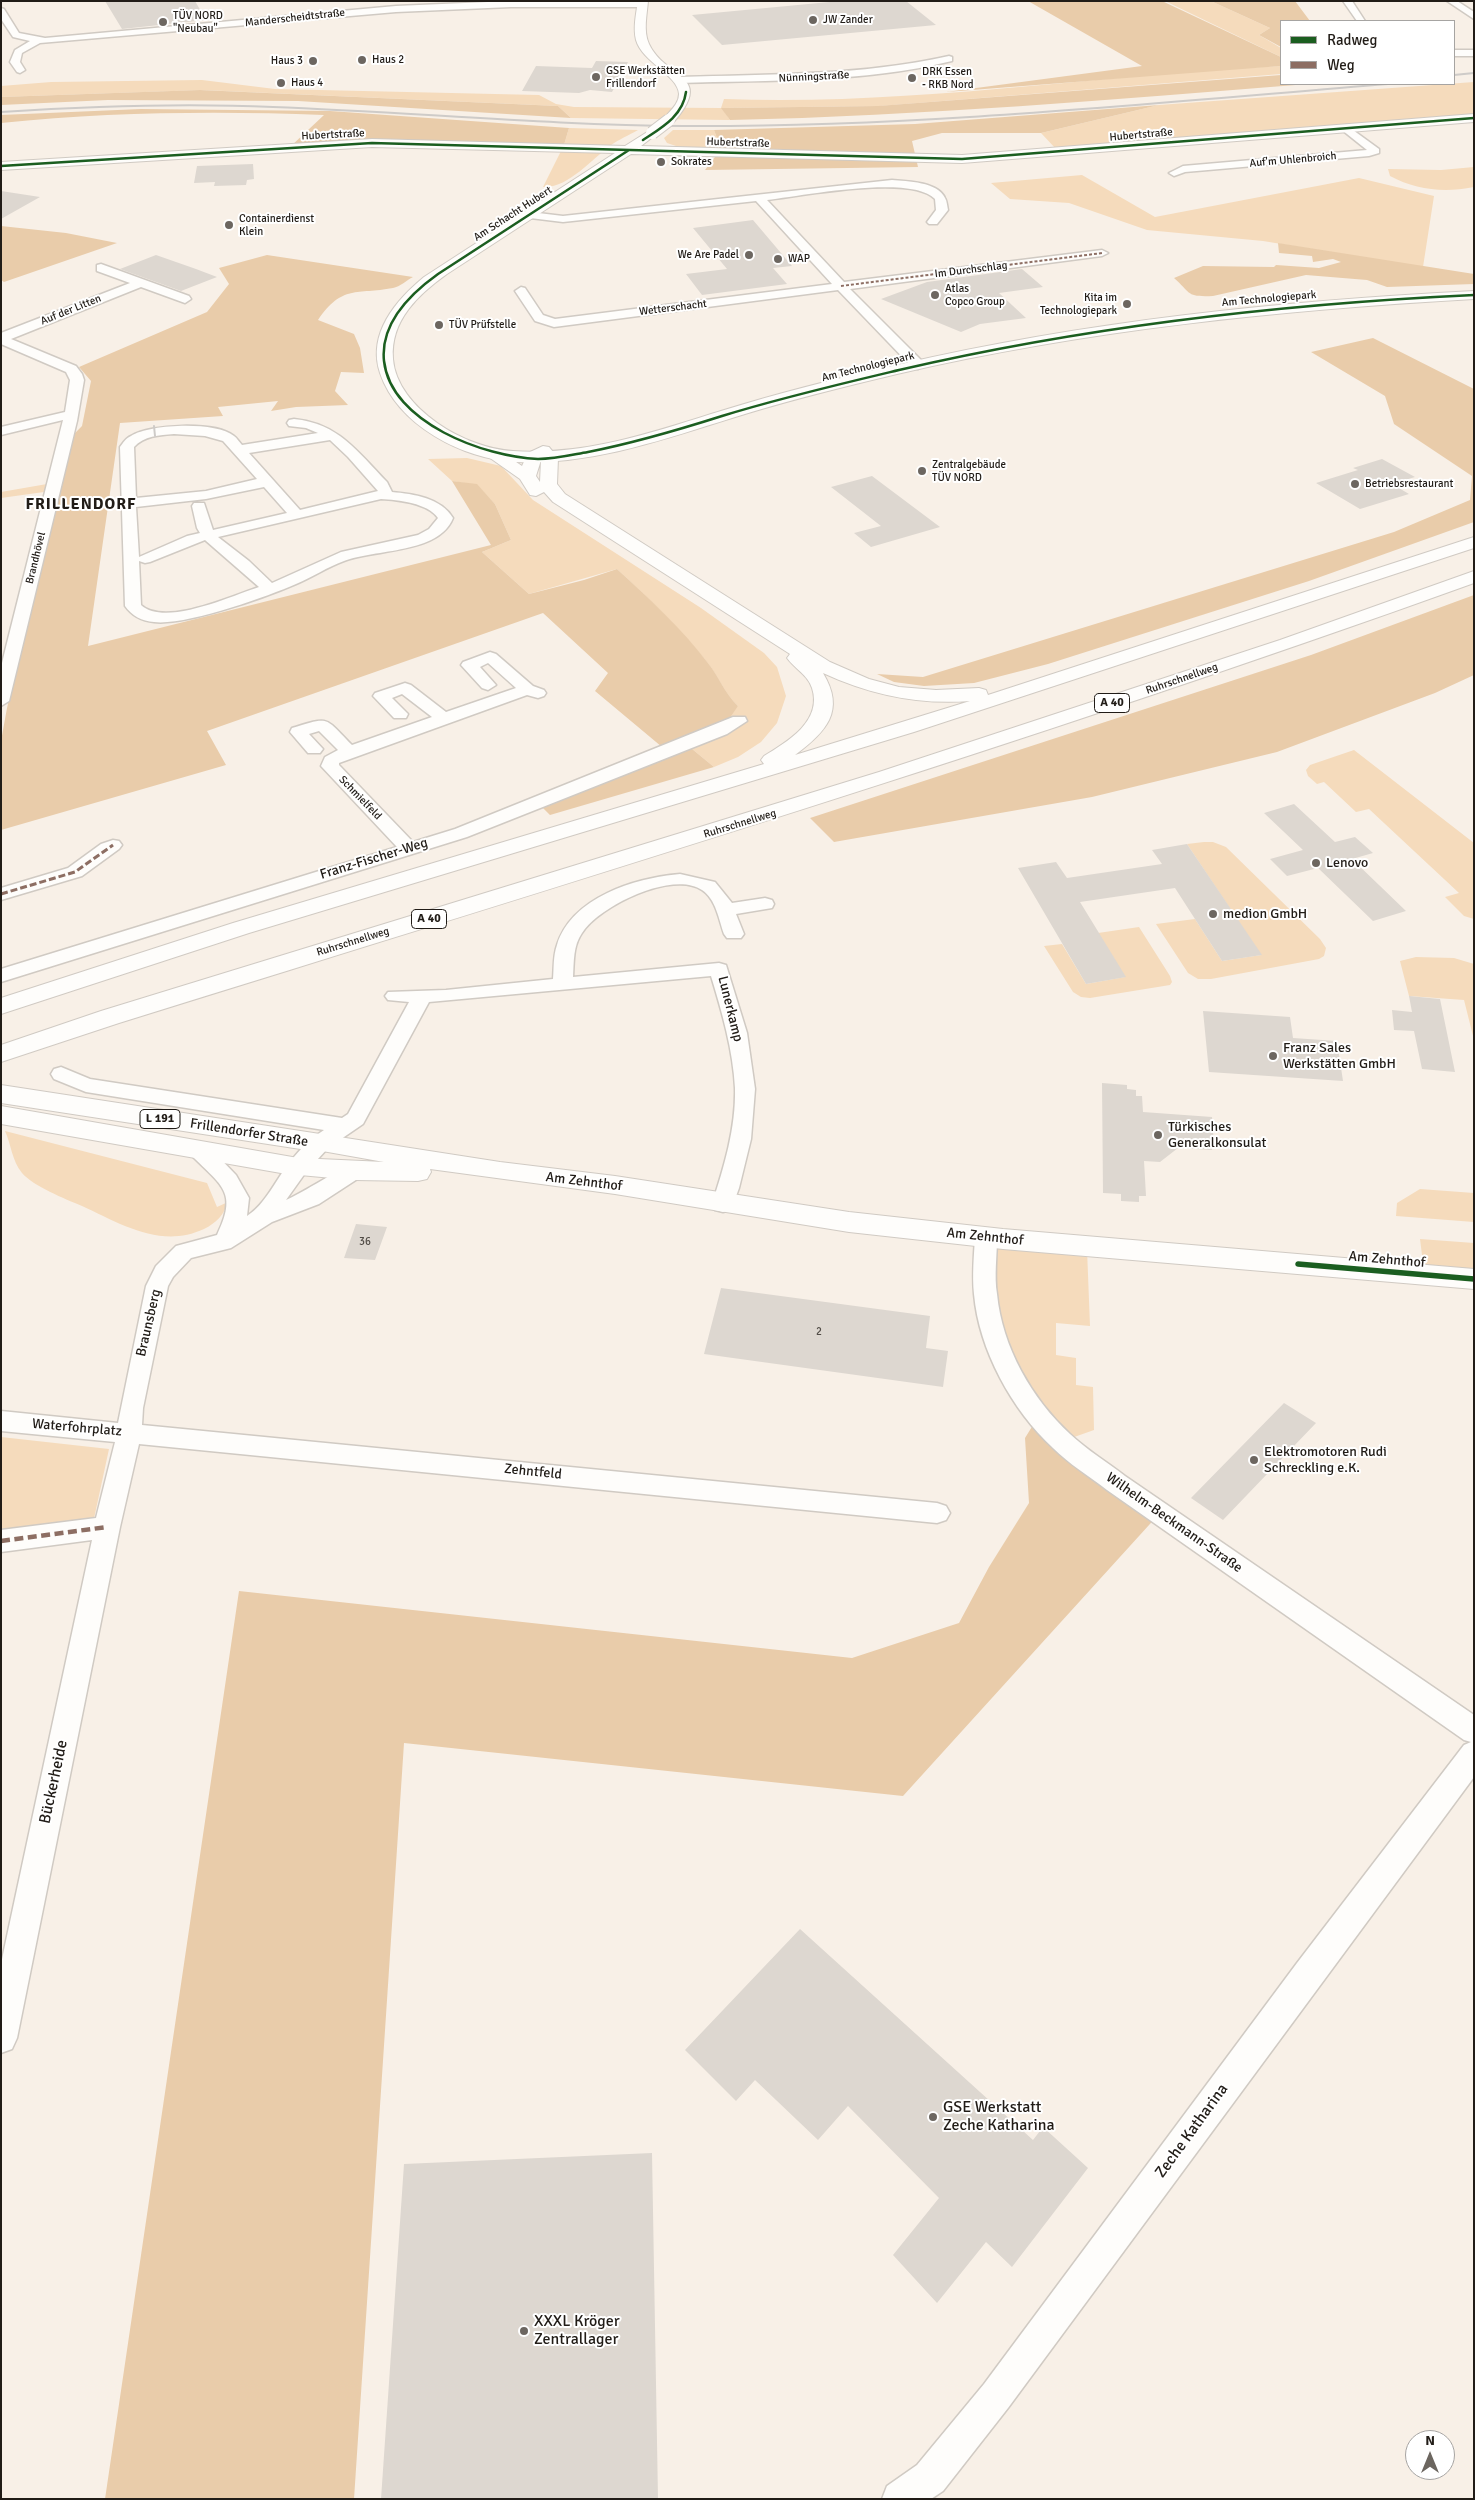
<!DOCTYPE html>
<meta charset="utf-8">
<style>
body{margin:0}
#map{position:relative;width:1475px;height:2500px;overflow:hidden;background:#f8f0e7;font-family:Signika,sans-serif}
canvas{display:block}
.frame{position:absolute;inset:0;border:2px solid #211c17;pointer-events:none}
.legend{position:absolute;left:1280px;top:20px;width:175px;height:65px;box-sizing:border-box;background:#fff;border:1px solid #a6a4a2;margin:0;padding:6px 9px;list-style:none;font-size:15px;color:#211c17}
.legend li{display:flex;align-items:center;gap:10px;height:25px}
.legend b{width:25px;border:1px solid #a6a4a2}
.north{position:absolute;left:1405px;top:2430px;width:50px;height:50px;box-sizing:border-box;background:#fff;border:1px solid #a6a4a2;border-radius:50%;rotate:0deg;font-size:14px;font-weight:700;line-height:20px;text-align:center;color:#211c17}
.north::after{content:'';display:block;margin:auto;width:18px;height:22px;background:#6c6660;clip-path:polygon(50% 0,100% 100%,50% 72%,0 100%)}
</style>
<div id="map">
<canvas width="1475" height="2500"></canvas>
<div class="frame"></div>
<ul class="legend">
<li><b style="height:6px;background:#1b5e20"></b>Radweg</li>
<li><b style="height:6px;background:#8d6e63"></b>Weg</li>
</ul>
<div class="north">N</div>
</div>
<script>
const ctx = document.querySelector('canvas').getContext('2d');
ctx.lineJoin = 'round';
function fill(path, color) {
  ctx.fillStyle = color;
  ctx.fill(path, 'evenodd');
}
function stroke(path, color, width, dash) {
  ctx.strokeStyle = color;
  ctx.lineWidth = width;
  ctx.lineCap = dash ? 'butt' : 'round';
  ctx.setLineDash(dash || []);
  ctx.stroke(path);
}
function label(font, color, halo, rows, align = 'center') {
  ctx.font = font + ' Signika,sans-serif';
  ctx.lineWidth = 4;
  ctx.setLineDash([]);
  ctx.textBaseline = 'middle';
  ctx.strokeStyle = halo;
  ctx.fillStyle = color;
  for (const [text, x, y, turn = 0] of rows) {
    ctx.save();
    ctx.translate(x, y);
    ctx.rotate((+turn || 0) * Math.PI / 180);
    ctx.textAlign = isNaN(turn) ? turn : align;
    if (halo) ctx.strokeText(text, 0, 0);
    ctx.fillText(text, 0, 0);
    ctx.restore();
  }
}
fill(new Path2D(`
 M1165,1L1213,2L1270,28L1259,35L1281,48V57Z
 M1281,66V74L880,106L722,108L730,120L571,118L558,106L202,90L1,97V86L51,82L202,80L275,89L539,95L556,104L574,107L721,108L724,99C910,106 1095,75 1281,66Z
 M1474,82V115L1056,149L1041,133L1159,105Z
 M569,128L638,130C629,135 618,140 611,145C592,159 567,189 543,187L564,145Z
 M673,130H714L721,149L679,147L667,143L664,138Z
 M1474,167V187C1444,193 1416,190 1390,176L1388,169L1441,170Z
 M1082,175L1155,217L1359,178L1434,196L1423,267L1263,241L1147,230L1069,203L1010,199L991,183Z
 M467,458L501,466L533,500L701,608L764,653L777,667L786,696L777,723L761,742L738,757L714,767L680,739L738,706C723,691 719,677 707,662C680,629 649,598 617,569L529,594L482,552L511,540L495,504L477,485L452,481L428,459Z
 M47,484L44,492L1,498V492Z
 M1354,750L1474,843V919L1464,916L1445,897L1459,893L1369,809L1356,812L1324,782L1317,784L1308,776L1306,770L1310,765Z
 M1204,842H1213L1226,847L1320,939L1326,948L1324,956L1319,959L1211,979H1198L1188,973L1156,924L1195,919L1222,961L1261,955L1187,844Z
 M1139,927L1170,976L1172,982L1170,985L1090,998L1081,997L1073,992L1044,946L1062,944L1086,984L1125,977L1098,933Z
 M1416,957L1454,958L1474,964V1040L1464,1000L1409,996L1400,961Z
 M5,1131L207,1183L217,1207L228,1202C224,1215 216,1223 204,1229C161,1249 121,1224 82,1206C65,1199 33,1186 22,1173C12,1161 11,1144 5,1131Z
 M1420,1189L1474,1193V1222L1396,1216L1397,1203Z
 M1420,1239L1474,1243V1275L1424,1271Z
 M990,1241L1087,1249L1090,1326L1056,1323V1355L1076,1358V1385L1093,1387L1094,1430L1063,1441L1031,1403L993,1322Z
 M1,1437L109,1449L93,1523L1,1534Z`), '#f5dbbc');
fill(new Path2D(`
 M1028,1H1162L1281,57V66L946,92L1142,66Z
 M1190,1H1295L1310,21H1281V47L1259,35L1270,28L1213,2Z
 M1281,75V84H1308C1116,99 923,116 730,120L721,108L878,106Z
 M200,90L558,106L571,118L298,101L108,100L1,105V97Z
 M1159,105L1041,133H942L912,141L918,167L705,170L721,149L714,130L915,124Z
 M141,109L330,111L569,128L564,145L290,147L324,115C216,111 109,112 1,123V115Z
 M1,226L66,233L117,243L4,282L1,280Z
 M1278,243L1474,274V284L1387,287L1367,280L1306,275L1213,296C1186,297 1192,294 1174,278L1203,266L1274,267L1276,265L1319,268L1341,262L1333,259L1313,262L1312,256L1279,253Z
 M267,255L413,277C407,280 400,287 393,288C356,295 343,284 318,320L354,334L360,348L364,373L341,372L335,391L348,405L296,407L271,411L278,401L218,407L223,416L120,423L88,646L491,545L452,481L477,484L495,504L511,540L482,552L529,594L584,580L617,569C649,598 682,629 708,663C720,678 723,691 738,706L729,719L680,739L714,767L550,815L540,805L668,752L595,691L608,673L543,613L207,731L226,765L1,830V741L7,708L71,437L82,426L91,381L79,367L207,312L229,284L219,268Z
 M1373,338L1474,389V522L1309,581L1048,664L974,683L924,686L894,682L877,674L923,677L1394,532L1470,500L1472,476L1394,424L1385,396L1311,352Z
 M1474,595V675L1435,693L1277,752L1092,797L834,842L810,818L1311,655Z
 M1038,1417L1159,1514L903,1796L404,1743L354,2499H105L239,1591L852,1658L959,1623L989,1567L1029,1503L1025,1438Z`), '#e9ccaa');
fill(new Path2D(`
 M105,1H195L206,20L122,29Z
 M840,1H906L936,25L722,45L692,15Z
 M596,61L628,62L612,92L590,90L579,93L522,91L536,66L592,68Z
 M253,164L254,179L247,180L246,185L214,186L215,182L194,183L197,166Z
 M1,191L40,197L1,219Z
 M753,220L792,266L773,268L787,284L702,295L686,274L727,269L693,228Z
 M156,255L196,269L217,277L181,291L120,269Z
 M1022,269L1043,287L999,293L1026,318L980,324L961,332L881,299L927,282Z
 M1382,459L1415,477L1392,484L1409,494L1360,509L1316,483L1358,470L1353,468Z
 M872,476L940,527L871,547L854,533L881,526L831,487Z
 M1294,804L1335,842L1355,837L1373,853L1352,859L1406,911L1373,921L1318,868L1287,876L1270,859L1303,850L1264,813Z
 M1187,844L1262,955L1222,961L1175,888L1080,902L1126,977L1086,984L1018,868L1056,862L1067,878L1162,864L1152,850Z
 M1409,996L1440,999L1455,1072L1422,1069L1414,1031L1394,1030L1392,1010L1412,1012Z
 M1203,1011L1290,1017L1293,1038L1337,1041L1343,1081L1209,1072Z
 M1102,1083L1127,1085V1089L1136,1090V1096H1142L1143,1112L1212,1117L1214,1145L1211,1144L1212,1150L1178,1148L1160,1162L1144,1161L1146,1196H1139V1202L1121,1201V1194L1103,1193Z
 M356,1224L387,1227L375,1260L344,1258Z
 M721,1288L930,1316L926,1348L948,1351L943,1387L704,1354Z
 M1284,1403L1316,1423L1223,1520L1191,1498Z
 M800,1929L1033,2140L1043,2127L1088,2168L1012,2267L986,2242L937,2303L893,2255L939,2198L848,2106L818,2140L755,2080L736,2101L685,2050Z
 M652,2153L658,2499H381L404,2164Z`), '#ddd7d0');
const street = new Path2D(`
 M511,1H642L646,4L642,7H511L396,12L40,43L22,53L20,62L25,70L20,73L17,72L10,62L15,50L30,41L13,37L1,19V8L4,9L19,33L45,38L396,6Z
 M1343,1H1352L1365,21H1357Z
 M1447,1H1457L1474,12V19Z
 M1454,50H1474V56H1454Z
 M949,56L952,57V61C862,83 771,80 679,83L674,80L679,77C770,74 860,76 949,56Z
 M1346,125L1379,149V153L1369,156L1185,172L1174,176L1169,173L1183,166L1367,150L1342,130L1341,128Z
 M892,180C907,181 938,182 945,198C947,201 947,206 948,210L937,224H929L927,222L936,210L935,199C911,174 802,196 767,200L844,282L1102,250L1108,253L1102,256L850,289L923,362L924,365L918,369L913,368L838,290L554,327L535,321L515,291L521,287L525,288L543,315L555,319L832,284L756,201L563,222L530,218L524,215L530,212L563,216Z
 M101,264L189,296L191,299L185,303L141,287L11,339L76,366L82,374L84,380L77,421L9,701L1,706V667L63,420L1,435V427L65,412L70,380L66,372L1,344V333L130,283L97,271V265Z
 M294,419C338,423 358,452 387,482L392,492C414,494 441,498 453,518C439,554 375,549 344,561C327,567 313,577 296,584C266,597 185,626 154,622C142,621 132,616 125,606L120,447C123,443 126,438 131,436C150,424 215,421 234,436C237,438 239,442 242,445L318,433L306,428L289,426L287,423L289,420ZM174,434L205,436L223,441L257,479L206,491L136,498L134,447C144,436 159,435 174,434ZM330,440L348,457L378,491L300,510L249,453ZM264,487L287,513L213,530L204,503H194L192,506L197,528L200,533L187,536L139,557L136,507L206,499ZM381,499C398,500 428,503 438,518L429,529L418,535L341,552L272,583L249,561L218,537ZM205,540L259,587C231,596 165,627 141,605L139,561L145,563L150,562Z
 M490,652L496,654L533,686L544,690L546,693L544,696L538,698L527,695L339,763V765L413,842L455,829L733,717H745L747,721L727,734L467,837L1,982V969L397,847L321,766L325,757L338,750L319,731L309,734L323,749L320,753H308L290,732L292,728C331,716 324,717 352,745L432,717L402,694L392,698L408,714L406,718H394L373,696L375,693L405,683L411,685L446,712L516,688L488,663L480,667L496,685L488,690L482,688L461,665L463,662Z
 M113,840L119,841L122,845L119,849L82,876L1,900V888L68,868L101,844Z
 M680,874L715,882L732,903L765,898L772,900L774,904L772,908L736,914L744,934L741,938H727L724,934C719,920 716,899 702,890C673,870 599,906 582,933C573,946 574,961 573,977L719,963L726,965L747,1033L755,1089L751,1139L739,1188L731,1210L723,1212L715,1210L712,1204C724,1167 736,1128 735,1088C733,1050 722,1012 711,976L429,1002L363,1124L328,1148L306,1172L286,1200C299,1195 348,1164 354,1163C354,1163 361,1165 362,1166L365,1171L362,1176L319,1204L272,1222L231,1248L191,1258L173,1277L168,1286L143,1408L142,1425L937,1503L946,1506L950,1513L946,1520L937,1523L139,1444L120,1527L17,2038L12,2049L1,2053V1964L92,1540L1,1552V1530L96,1518L115,1442L1,1431V1411L118,1423L146,1286L156,1266L176,1246L217,1235C238,1192 222,1186 192,1156L189,1151L192,1146L200,1144L208,1146L236,1175L249,1198L247,1216C266,1204 276,1179 290,1162C300,1149 311,1138 324,1130L86,1092L54,1079L51,1074L54,1069L61,1067L90,1079L342,1118L348,1114L409,1002L388,1000L385,996L388,992L446,990L553,979C554,968 553,956 557,945C572,897 635,878 680,874Z
 M986,1229L994,1231L997,1237C997,1256 994,1276 997,1294C1002,1347 1032,1399 1070,1434C1087,1450 1107,1462 1125,1476L1474,1715V1777L1008,2408L943,2491L931,2499H882L887,2486L917,2465L984,2384L1297,1963L1464,1745L1471,1742L1464,1740L1107,1490C1089,1476 1069,1464 1053,1448C1012,1410 979,1350 974,1294C972,1275 974,1256 975,1237L978,1231Z`);
const secondary = new Path2D(`
 M638,1H648C647,14 643,31 649,44C666,80 716,74 673,123H665L663,120C668,112 679,105 679,94C678,75 642,62 636,40C633,28 636,14 638,1Z
 M1474,114V122L962,163L631,154L447,274C419,294 390,320 393,359C397,409 467,449 513,451C586,456 653,432 721,411C779,393 838,378 897,365C1087,321 1279,301 1474,291V299C1279,310 1087,330 897,374C842,387 786,401 732,418C662,440 591,465 516,462C463,459 398,426 380,373C367,334 396,300 424,277L615,153L372,147L1,170V162L372,139L625,146L652,129L658,133L641,146L962,155Z
 M320,1134L500,1162L615,1176L849,1212L1003,1229L1474,1269V1289L1003,1249L849,1232L615,1194L430,1169L431,1172L427,1179L418,1181L354,1180L289,1174L285,1167L289,1160L298,1158L384,1162L311,1149L307,1143L311,1137Z`);
const primary = new Path2D(`
 M1,1085L320,1134L329,1137L333,1143L329,1149L320,1152L1,1103Z
 M1,1106L298,1158L307,1160L311,1167L307,1174L298,1176L1,1124Z`);
const highway = new Path2D(`
 M543,446L549,447L558,458L557,484L565,494L830,662L869,679L899,687L936,690L979,688L986,690L988,695L1474,537V548L914,732L249,933L1,1014V998L233,923L764,764L761,760L764,756C787,742 823,721 812,688C808,675 795,669 787,658L790,654L553,502L544,492L536,496L530,495L520,479L483,453L485,449H497L522,466L528,453ZM541,460L540,482L536,476ZM823,673C871,695 918,705 970,701L795,755C826,732 846,711 823,673Z
 M1474,571V583C1027,744 572,882 119,1023L1,1062V1045L101,1011L879,772L1280,640Z`);
stroke(street, '#d0cac3', 3);
stroke(secondary, '#d0cac3', 2);
stroke(primary, '#d0cac3', 2);
stroke(highway, '#d0cac3', 2);
fill(street, '#fefdfb');
fill(secondary, '#fefdfb');
fill(primary, '#fefdfb');
fill(highway, '#fefdfb');
stroke(new Path2D(`
 M1454,75L1474,73
 M1,112C92,106 182,103 273,107C410,112 547,125 684,126C920,127 1154,103 1388,84
 M154,426L155,436`), '#cecbc8', 2);
const secondaryBridge = new Path2D(`
 M652,133L669,120`);
stroke(secondaryBridge, '#d0cac3', 14, []);
stroke(secondaryBridge, '#fefdfb', 12);
stroke(new Path2D(`
 M841,286L1102,253`), '#8d6e63', 2, [3, 2]);
stroke(new Path2D(`
 M1,894L75,872L113,845`), '#8d6e63', 3, [7, 3]);
stroke(new Path2D(`
 M1,1541L107,1527`), '#8d6e63', 4.5, [9, 4.5]);
stroke(new Path2D(`
 M643,140C661,128 683,116 686,92
 M629,150L438,274C410,294 380,323 384,361C391,423 485,457 538,459C555,459 571,455 588,452C634,443 678,430 722,416C780,398 840,384 899,370C1089,326 1280,304 1474,295
 M1,166L372,143L962,159L1474,118`), '#1b5e20', 2.5);
stroke(new Path2D(`
 M1298,1264L1474,1279`), '#1b5e20', 5.5);
for (const [x, y, r, color] of [
 [813,20,5,"#6c6660"],
 [163,22,5,"#6c6660"],
 [362,60,5,"#6c6660"],
 [313,61,5,"#6c6660"],
 [596,77,5,"#6c6660"],
 [912,78,5,"#6c6660"],
 [281,83,5,"#6c6660"],
 [661,162,5,"#6c6660"],
 [229,225,5,"#6c6660"],
 [749,255,5,"#6c6660"],
 [778,259,5,"#6c6660"],
 [935,295,5,"#6c6660"],
 [1127,304,5,"#6c6660"],
 [439,325,5,"#6c6660"],
 [922,471,5,"#6c6660"],
 [1355,484,5,"#6c6660"],
 [1316,863,5,"#6c6660"],
 [1213,914,5,"#6c6660"],
 [1273,1056,5,"#6c6660"],
 [1158,1135,5,"#6c6660"],
 [1254,1460,5,"#6c6660"],
 [933,2117,5,"#6c6660"],
 [524,2331,5,"#6c6660"]
]) {
  const dot = new Path2D();
  dot.arc(x, y, r, 0, 2 * Math.PI);
  ctx.fillStyle = color;
  ctx.fill(dot);
  stroke(dot, '#fff', 2);
}
label('11px', '#211c17', '#fff', [
 ["TÜV NORD",173,16],
 ["\"Neubau\"",173,29],
 ["JW Zander",823,20],
 ["Haus 2",372,60],
 ["Haus 3",303,61,"right"],
 ["GSE Werkstätten",606,71],
 ["Frillendorf",606,84],
 ["DRK Essen",922,72],
 ["- RKB Nord",922,85],
 ["Haus 4",291,83],
 ["Sokrates",671,162],
 ["Containerdienst",239,219],
 ["Klein",239,232],
 ["We Are Padel",739,255,"right"],
 ["WAP",788,259],
 ["Atlas",945,289],
 ["Copco Group",945,302],
 ["Kita im",1117,298,"right"],
 ["Technologiepark",1117,311,"right"],
 ["TÜV Prüfstelle",449,325],
 ["Zentralgebäude",932,465],
 ["TÜV NORD",932,478],
 ["Betriebsrestaurant",1365,484]
], 'left');
label('11px', '#211c17', '#fff', [
 ["Manderscheidtstraße",295,18,-6],
 ["Nünningstraße",814,77,-3],
 ["Hubertstraße",333,135,-3],
 ["Hubertstraße",1141,135,-5],
 ["Hubertstraße",738,143,2],
 ["Auf'm Uhlenbroich",1293,160,-5],
 ["Am Schacht Hubert",513,214,-33],
 ["Im Durchschlag",971,270,-7],
 ["Am Technologiepark",1269,299,-5],
 ["Wetterschacht",673,308,-7],
 ["Auf der Litten",71,310,-22],
 ["Am Technologiepark",868,367,-14],
 ["Brandhövel",36,558,-76],
 ["Ruhrschnellweg",1182,679,-19],
 ["Schmielfeld",360,798,46],
 ["Ruhrschnellweg",740,824,-17],
 ["Ruhrschnellweg",353,942,-17]
]);
label('11px', '#524d47', null, [
 ["36",365,1242],
 ["2",819,1332]
]);
for (const [x, y, w] of [
 [1112,703,35],
 [429,919,35],
 [160,1119,40]
]) {
  const box = new Path2D();
  box.roundRect(x - w / 2, y - 9.5, w, 19, 4);
  ctx.fillStyle = '#fff';
  ctx.fill(box);
  stroke(box, '#211c17', 1);
}
label('bold 12px', '#211c17', null, [
 ["A 40",1112,703],
 ["A 40",429,919],
 ["L 191",160,1119]
]);
label('14px', '#211c17', '#fff', [
 ["Franz-Fischer-Weg",374,859,-17],
 ["Lunerkamp",730,1009,76],
 ["Frillendorfer Straße",249,1133,9],
 ["Am Zehnthof",584,1182,7],
 ["Am Zehnthof",985,1237,6],
 ["Am Zehnthof",1387,1260,5],
 ["Braunsberg",149,1323,-77],
 ["Waterfohrplatz",77,1428,5],
 ["Zehntfeld",533,1472,6],
 ["Wilhelm-Beckmann-Straße",1174,1523,35]
]);
label('14px', '#211c17', '#fff', [
 ["Lenovo",1326,863],
 ["medion GmbH",1223,914],
 ["Franz Sales",1283,1048],
 ["Werkstätten GmbH",1283,1064],
 ["Türkisches",1168,1127],
 ["Generalkonsulat",1168,1143],
 ["Elektromotoren Rudi",1264,1452],
 ["Schreckling e.K.",1264,1468]
], 'left');
ctx.letterSpacing = '1px';
label('bold 16px', '#211c17', '#fff', [
 ["FRILLENDORF",81,505]
]);
ctx.letterSpacing = '0px';
label('16px', '#211c17', '#fff', [
 ["Bückerheide",54,1782,-78],
 ["Zeche Katharina",1192,2131,-54]
]);
label('16px', '#211c17', '#fff', [
 ["GSE Werkstatt",943,2108],
 ["Zeche Katharina",943,2126],
 ["XXXL Kröger",534,2322],
 ["Zentrallager",534,2340]
], 'left');
</script>
